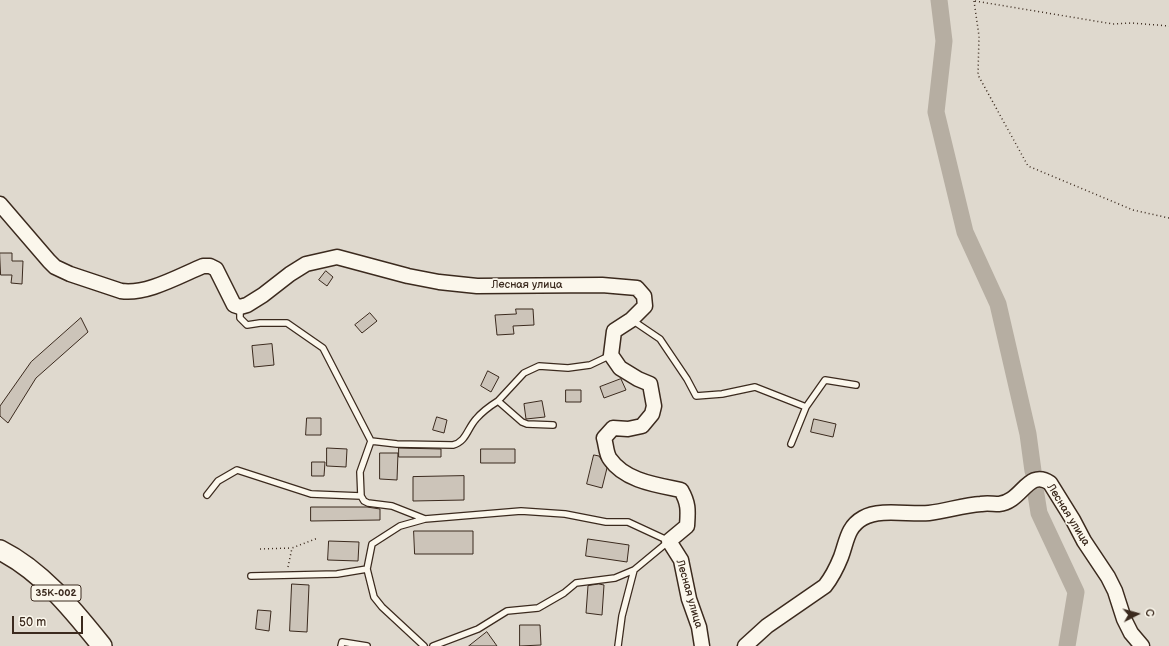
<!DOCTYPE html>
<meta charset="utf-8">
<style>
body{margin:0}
#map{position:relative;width:1169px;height:646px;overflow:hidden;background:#fbf7ec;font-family:"Balsamiq Sans",sans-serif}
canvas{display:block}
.north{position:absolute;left:1117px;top:594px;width:40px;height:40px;-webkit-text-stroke:3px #fbf7ec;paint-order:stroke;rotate:84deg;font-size:11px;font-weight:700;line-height:16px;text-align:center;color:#3b2a1e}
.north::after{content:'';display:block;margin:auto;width:14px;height:18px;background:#3b2a1e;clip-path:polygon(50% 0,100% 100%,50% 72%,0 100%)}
.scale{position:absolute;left:12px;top:616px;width:71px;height:18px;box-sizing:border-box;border:2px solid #3b2a1e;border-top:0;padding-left:5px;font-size:12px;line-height:14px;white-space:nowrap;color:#3b2a1e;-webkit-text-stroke:3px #fbf7ec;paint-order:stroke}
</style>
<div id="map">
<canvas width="1169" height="646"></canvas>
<div class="north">С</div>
<div class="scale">50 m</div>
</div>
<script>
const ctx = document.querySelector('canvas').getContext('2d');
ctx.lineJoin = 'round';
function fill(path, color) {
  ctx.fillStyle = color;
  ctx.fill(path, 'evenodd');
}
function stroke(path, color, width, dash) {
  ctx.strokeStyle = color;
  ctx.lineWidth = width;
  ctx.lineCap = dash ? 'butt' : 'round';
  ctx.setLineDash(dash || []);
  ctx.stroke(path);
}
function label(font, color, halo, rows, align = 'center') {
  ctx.font = font + ' "Balsamiq Sans",sans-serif';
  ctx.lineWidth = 3.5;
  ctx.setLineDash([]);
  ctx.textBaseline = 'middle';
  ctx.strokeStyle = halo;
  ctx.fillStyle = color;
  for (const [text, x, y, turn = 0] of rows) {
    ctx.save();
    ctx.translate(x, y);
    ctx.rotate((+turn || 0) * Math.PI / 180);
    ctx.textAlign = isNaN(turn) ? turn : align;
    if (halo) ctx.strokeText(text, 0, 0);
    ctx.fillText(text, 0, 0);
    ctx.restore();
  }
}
fill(new Path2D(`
 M0,0H1169V646H0Z`), '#dfd9ce');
stroke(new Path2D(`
 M939,0L944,41L936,112L965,232L998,304L1028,434L1033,471
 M1035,488L1039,513L1076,592L1067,646`), '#b6aea2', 17);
const building = new Path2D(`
 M0,253H12V261H23L22,284L11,283L12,275H1Z
 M326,271L333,277L327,286L319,280Z
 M516,309H533L534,325L513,326L514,334L497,335L495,315L516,314Z
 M370,313L377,321L362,333L355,325Z
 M81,318L88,332L36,378L8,423L0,416V406L31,362Z
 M272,344L274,365L254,367L252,346Z
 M488,371L499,377L491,392L481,386Z
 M621,379L626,390L604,398L600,387Z
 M566,390H581V402H566Z
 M542,401L545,417L526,419L524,404Z
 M437,417L447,420L444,433L433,430Z
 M307,418H321V435H306Z
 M814,419L836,424L833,437L811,432Z
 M327,448L347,449L346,467L327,466Z
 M399,448L441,449V457H399Z
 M481,449H515V463H481Z
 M380,453H398L397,480L380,479Z
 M594,455L599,456L607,468L602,488L587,484Z
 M312,462H325L324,476H312Z
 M464,476V500L413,501V477Z
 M311,507H367L380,509V520L311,521Z
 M414,531H473V554H415Z
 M588,539L629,545L627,562L586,556Z
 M329,541L359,542L358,561L328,560Z
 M292,584L309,585L307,632L290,631Z
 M599,584L604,585L602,615L586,613L588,586Z
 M258,610L271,611L269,631L256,629Z
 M520,625H540L541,645L520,646Z
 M487,632L497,646H469Z`);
fill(building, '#ccc4b9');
stroke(building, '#3b2a1e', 1);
const service = new Path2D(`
 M240,308V318L247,325L260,323H287L323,348L371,441L397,444L453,445C466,442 467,429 476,419C482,412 490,406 498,401L522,422L527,424L553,425
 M632,320L660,339L687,379L696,396L722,394L755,387L806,407L791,444
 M498,401L524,373L539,366L568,368L590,365L611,355
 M806,407L825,380L856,385
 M371,441L360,472L361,496L364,501L368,503L392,506L425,519L521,511L565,514L606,522H628L669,541L634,570L615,578L576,583L564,593L538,608L507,611L478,629L433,646
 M207,495L218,481L237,470L311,494L361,496
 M251,576L337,574L367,569
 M341,646L342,642L367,646
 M424,646L382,607L374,597L367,569L372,544L400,526L425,519
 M618,646L622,616L634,570`);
const tertiary = new Path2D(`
 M0,204L49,261L55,267L70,274L121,291C146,295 179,276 203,266H210L216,269L234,305L240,307L247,305L263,295L290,274L306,264L337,257L408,276L439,282L477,286L602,285L637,288L644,296L645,306L631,320L614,331L611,355L620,368L638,379L650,384L654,406L652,414L642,426L628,429L613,428L604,438C606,444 606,454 610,459C625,481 657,485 681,490C689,504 688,511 687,526L669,541L681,560L689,599L699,627L702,646
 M745,646L767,626L825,586C832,577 837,567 841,557C847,541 847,527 863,518C880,508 910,515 929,513C947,511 963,505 981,504C987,503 993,504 999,504C1022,502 1028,468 1050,483L1073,520L1084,541L1108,577L1115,591L1124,619L1131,633L1142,646`);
const trunk = new Path2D(`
 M0,550C42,571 73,610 102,646`);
stroke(service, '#3b2a1e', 8);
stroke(tertiary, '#3b2a1e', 17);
stroke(trunk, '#3b2a1e', 22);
stroke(new Path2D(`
 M974,1L979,36L978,75L1028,166L1133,210L1169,218
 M975,1L1113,24L1132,23L1169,26
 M260,549L292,548
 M288,567L292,548L318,538`), '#3b2a1e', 1.5, [1, 3]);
stroke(service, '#fbf7ec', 5.5);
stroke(tertiary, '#fbf7ec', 14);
stroke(trunk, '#fbf7ec', 19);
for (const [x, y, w] of [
 [56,593,50]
]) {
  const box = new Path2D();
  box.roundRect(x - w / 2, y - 8, w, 16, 3);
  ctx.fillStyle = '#fbf7ec';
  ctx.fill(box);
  stroke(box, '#3b2a1e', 1);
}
label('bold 10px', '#3b2a1e', null, [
 ["35К-002",56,593]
]);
label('11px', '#3b2a1e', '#fbf7ec', [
 ["Лесная улица",527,285],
 ["Лесная улица",1068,515,58],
 ["Лесная улица",689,594,74]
]);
</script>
